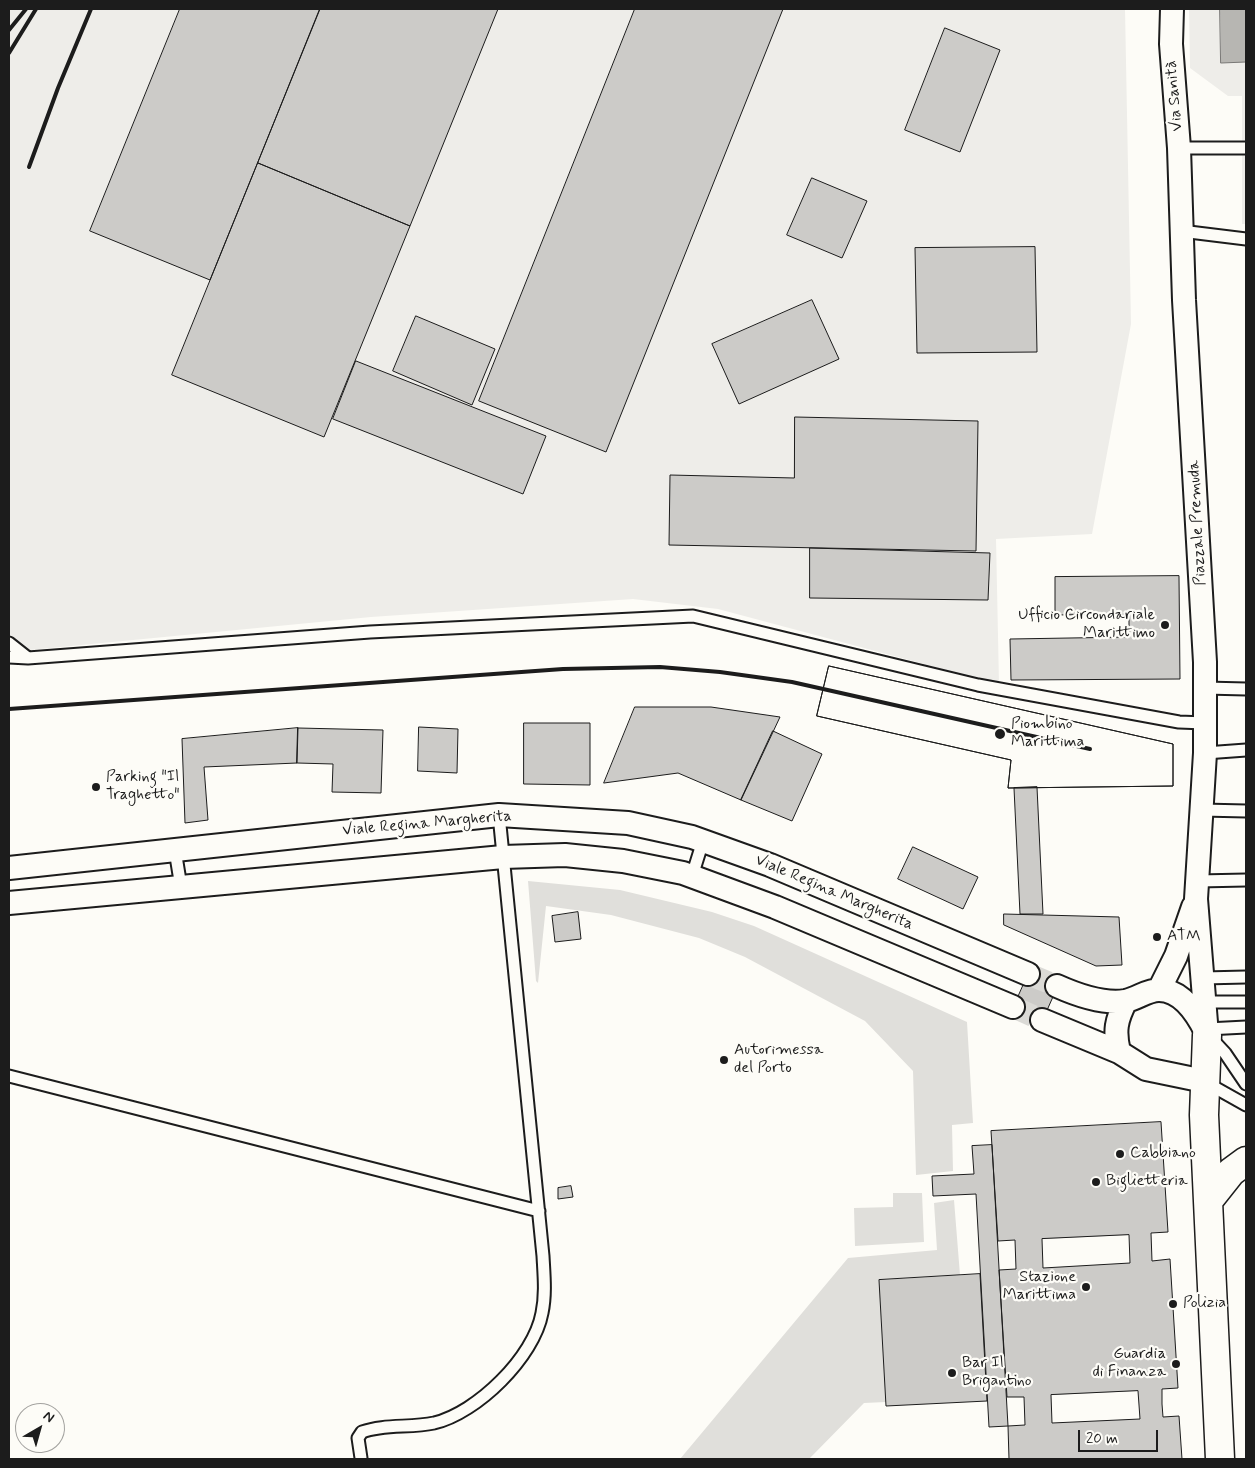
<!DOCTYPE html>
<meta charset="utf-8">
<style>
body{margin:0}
#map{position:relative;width:1255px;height:1468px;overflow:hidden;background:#fdfcf7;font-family:Mynerve,sans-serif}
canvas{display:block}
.frame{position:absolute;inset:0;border:10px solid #1c1c1c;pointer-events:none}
.north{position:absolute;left:15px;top:1403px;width:50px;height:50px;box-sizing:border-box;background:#fdfcf7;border:1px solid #a3a29f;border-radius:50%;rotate:38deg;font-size:14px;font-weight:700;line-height:20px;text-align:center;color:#1c1c1c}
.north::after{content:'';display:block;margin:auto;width:18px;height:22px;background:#1c1c1c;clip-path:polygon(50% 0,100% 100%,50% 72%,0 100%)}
.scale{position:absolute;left:1078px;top:1430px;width:80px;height:22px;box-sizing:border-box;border:2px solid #1c1c1c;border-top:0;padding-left:6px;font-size:15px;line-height:18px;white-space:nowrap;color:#1c1c1c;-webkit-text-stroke:4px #fdfcf7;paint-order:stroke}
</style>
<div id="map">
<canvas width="1255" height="1468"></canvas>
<div class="frame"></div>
<div class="north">N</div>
<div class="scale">20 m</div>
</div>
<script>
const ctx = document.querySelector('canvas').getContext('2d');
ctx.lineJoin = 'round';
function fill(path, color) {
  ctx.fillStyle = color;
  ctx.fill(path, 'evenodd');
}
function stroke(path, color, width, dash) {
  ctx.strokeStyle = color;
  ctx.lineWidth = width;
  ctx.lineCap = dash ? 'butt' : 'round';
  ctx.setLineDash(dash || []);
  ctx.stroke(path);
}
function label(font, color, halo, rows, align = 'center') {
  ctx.font = font + ' Mynerve,sans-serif';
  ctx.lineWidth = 4.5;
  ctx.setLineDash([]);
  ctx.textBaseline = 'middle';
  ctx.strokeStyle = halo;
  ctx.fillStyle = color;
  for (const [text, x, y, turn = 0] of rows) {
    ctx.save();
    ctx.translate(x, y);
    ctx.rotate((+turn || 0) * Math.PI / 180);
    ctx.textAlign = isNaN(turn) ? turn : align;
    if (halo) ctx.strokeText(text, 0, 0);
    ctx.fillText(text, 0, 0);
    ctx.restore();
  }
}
fill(new Path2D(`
 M9,9H1125L1131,324L1092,534L996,539L999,684L718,609L633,599L371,617L9,652Z
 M1189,9H1220L1221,62H1246V224H1242V96H1228L1190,68Z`), '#eeede9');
fill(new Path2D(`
 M528,881L620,890L712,912L754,926L967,1022L973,1123L952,1125L953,1171L916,1175L913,1071L865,1021L745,957L699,938L611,915L546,906L538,983L536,981Z
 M893,1193H922L924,1242L855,1246L854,1208L893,1207Z
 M954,1200L960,1275L879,1280L886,1402L864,1403L809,1459H680L848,1258L937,1250L934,1203Z`), '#e0dfdb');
const water = new Path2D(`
 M1220,9H1246V62L1221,63Z`);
fill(water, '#b7b6b2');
stroke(water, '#797876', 1);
const building = new Path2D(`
 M180,9H320L210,280L90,231Z
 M320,9H498L410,226L258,163Z
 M635,9H783L606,452L479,401Z
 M945,28L1000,50L960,152L905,130Z
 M258,163L410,226L324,437L172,375Z
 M812,178L867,201L842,258L787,235Z
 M1035,247L1037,352L917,353L915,248Z
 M812,300L839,359L739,404L712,344Z
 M416,316L495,349L472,405L393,371Z
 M356,361L546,436L523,494L333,419Z
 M795,417L978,421L976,551L669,545L670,475L794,478Z
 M810,548L990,553L988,600L810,598Z
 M1179,576L1180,679L1011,680L1010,639L1129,637V614L1055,615V577Z
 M829,666L1173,744V786L1008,788L1011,760L817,716Z
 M829,666L1173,744V786L1008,788L1011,760L817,716Z
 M635,707H711L780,717L741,800L678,773L604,783Z
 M524,723H590V785L524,784Z
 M419,727L458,729L457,773L418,771Z
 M298,728L297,763L204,767L208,820L185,823L182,739Z
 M298,728L383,730L381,793L332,792L333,764L297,763Z
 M773,731L822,754L792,821L741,800Z
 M1037,787L1043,914H1020L1014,788Z
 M913,847L978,877L963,909L898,879Z
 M578,912L581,939L555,942L552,916Z
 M1004,914L1119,917L1122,965L1096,966L1004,925Z
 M1031,968L1060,981L1040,1026L1011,1013Z
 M1161,1122L1168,1232L1151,1233L1152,1261L1170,1259L1178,1388L1162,1389V1404L1163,1417L1179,1416L1182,1459H1009L1008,1426L1025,1425L1024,1397H1007L999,1270L1016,1269L1015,1240L998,1241L991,1131ZM1129,1235L1130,1263L1043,1268L1042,1239ZM1138,1391L1140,1419L1052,1423L1051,1395Z
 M992,1145L1008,1426L989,1427L976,1194L933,1196L932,1176L974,1174L972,1146Z
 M571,1186L573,1197L558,1199V1188Z
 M980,1274L987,1401L886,1406L879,1280Z`);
fill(building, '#cccbc8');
stroke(building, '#1c1c1c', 1);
stroke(new Path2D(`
 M1028,974L1057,986
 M1013,1007L1042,1020`), '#dbdad6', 22, [22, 11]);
const lane = new Path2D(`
 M1179,148H1246
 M1181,231L1246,239
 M9,643L28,658L370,632L693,616L978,685L1179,722L1205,723
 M9,657L28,658
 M1205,688L1246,689
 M1205,753L1246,750
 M1202,810L1246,811
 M175,850L181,887
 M692,876L703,841
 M1198,881L1246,880
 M1203,978L1246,977
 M1205,1002H1246
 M1207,1029L1246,1027
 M1211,1038L1225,1053L1246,1084
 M9,1076L539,1211
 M1205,1082L1246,1105
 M361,1458L358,1438L362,1432C384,1424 410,1428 434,1423C477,1413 534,1357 542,1313C546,1294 544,1275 543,1256L499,815`);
const street = new Path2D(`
 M1172,9L1171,44L1179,148L1184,300L1205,662V753L1196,899L1207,1035
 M9,868L499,815L628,823L692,837L770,865L1028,974
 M9,903L503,857L565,855L623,861L683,873L775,907L1013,1007
 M1057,986C1077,995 1104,1004 1125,1001C1137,999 1147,990 1159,990C1182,990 1197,1014 1206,1032
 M1159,990L1176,956L1193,907
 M1042,1020L1119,1052L1146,1069L1204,1081
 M1119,1052C1114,1031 1116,1020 1126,1001`);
const secondary = new Path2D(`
 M1207,1035L1204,1115L1220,1459
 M1208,1201L1231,1172L1246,1161`);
stroke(lane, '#1c1c1c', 15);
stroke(street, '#1c1c1c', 26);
stroke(secondary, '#1c1c1c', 31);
stroke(lane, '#fdfcf7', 11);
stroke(street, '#fdfcf7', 22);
stroke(secondary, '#fdfcf7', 28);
stroke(new Path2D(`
 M9,30L26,9
 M9,53L36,9
 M29,167L58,88L91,9
 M9,709L563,669L660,667L720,672L792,682L1090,749`), '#1c1c1c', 4);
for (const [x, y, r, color] of [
 [1165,625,5,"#1c1c1c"],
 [1000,734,6,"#1c1c1c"],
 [96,787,5,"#1c1c1c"],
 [1157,937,5,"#1c1c1c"],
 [724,1060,5,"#1c1c1c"],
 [1120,1154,5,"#1c1c1c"],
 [1096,1182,5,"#1c1c1c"],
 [1086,1287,5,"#1c1c1c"],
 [1173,1304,5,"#1c1c1c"],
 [1176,1364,5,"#1c1c1c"],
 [952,1373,5,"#1c1c1c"]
]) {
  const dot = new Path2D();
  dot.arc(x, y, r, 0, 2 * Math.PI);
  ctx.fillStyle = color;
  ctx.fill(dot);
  stroke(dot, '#fdfcf7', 2);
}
label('16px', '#1c1c1c', '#fdfcf7', [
 ["Via Sanità",1175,96,-95],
 ["Piazzale Premuda",1198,523,-93],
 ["Viale Regina Margherita",427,824,-5],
 ["Viale Regina Margherita",834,893,23]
]);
label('16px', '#1c1c1c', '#fdfcf7', [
 ["Ufficio Circondariale",1155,616,"right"],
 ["Marittimo",1155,634,"right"],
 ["Piombino",1011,725],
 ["Marittima",1011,743],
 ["Parking \"Il",106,778],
 ["Traghetto\"",106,796],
 ["ATM",1167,937],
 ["Autorimessa",734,1051],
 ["del Porto",734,1069],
 ["Cabbiano",1130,1154],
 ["Biglietteria",1106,1182],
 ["Stazione",1076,1278,"right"],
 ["Marittima",1076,1296,"right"],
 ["Polizia",1183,1304],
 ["Guardia",1166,1355,"right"],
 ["di Finanza",1166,1373,"right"],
 ["Bar Il",962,1364],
 ["Brigantino",962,1382]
], 'left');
</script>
